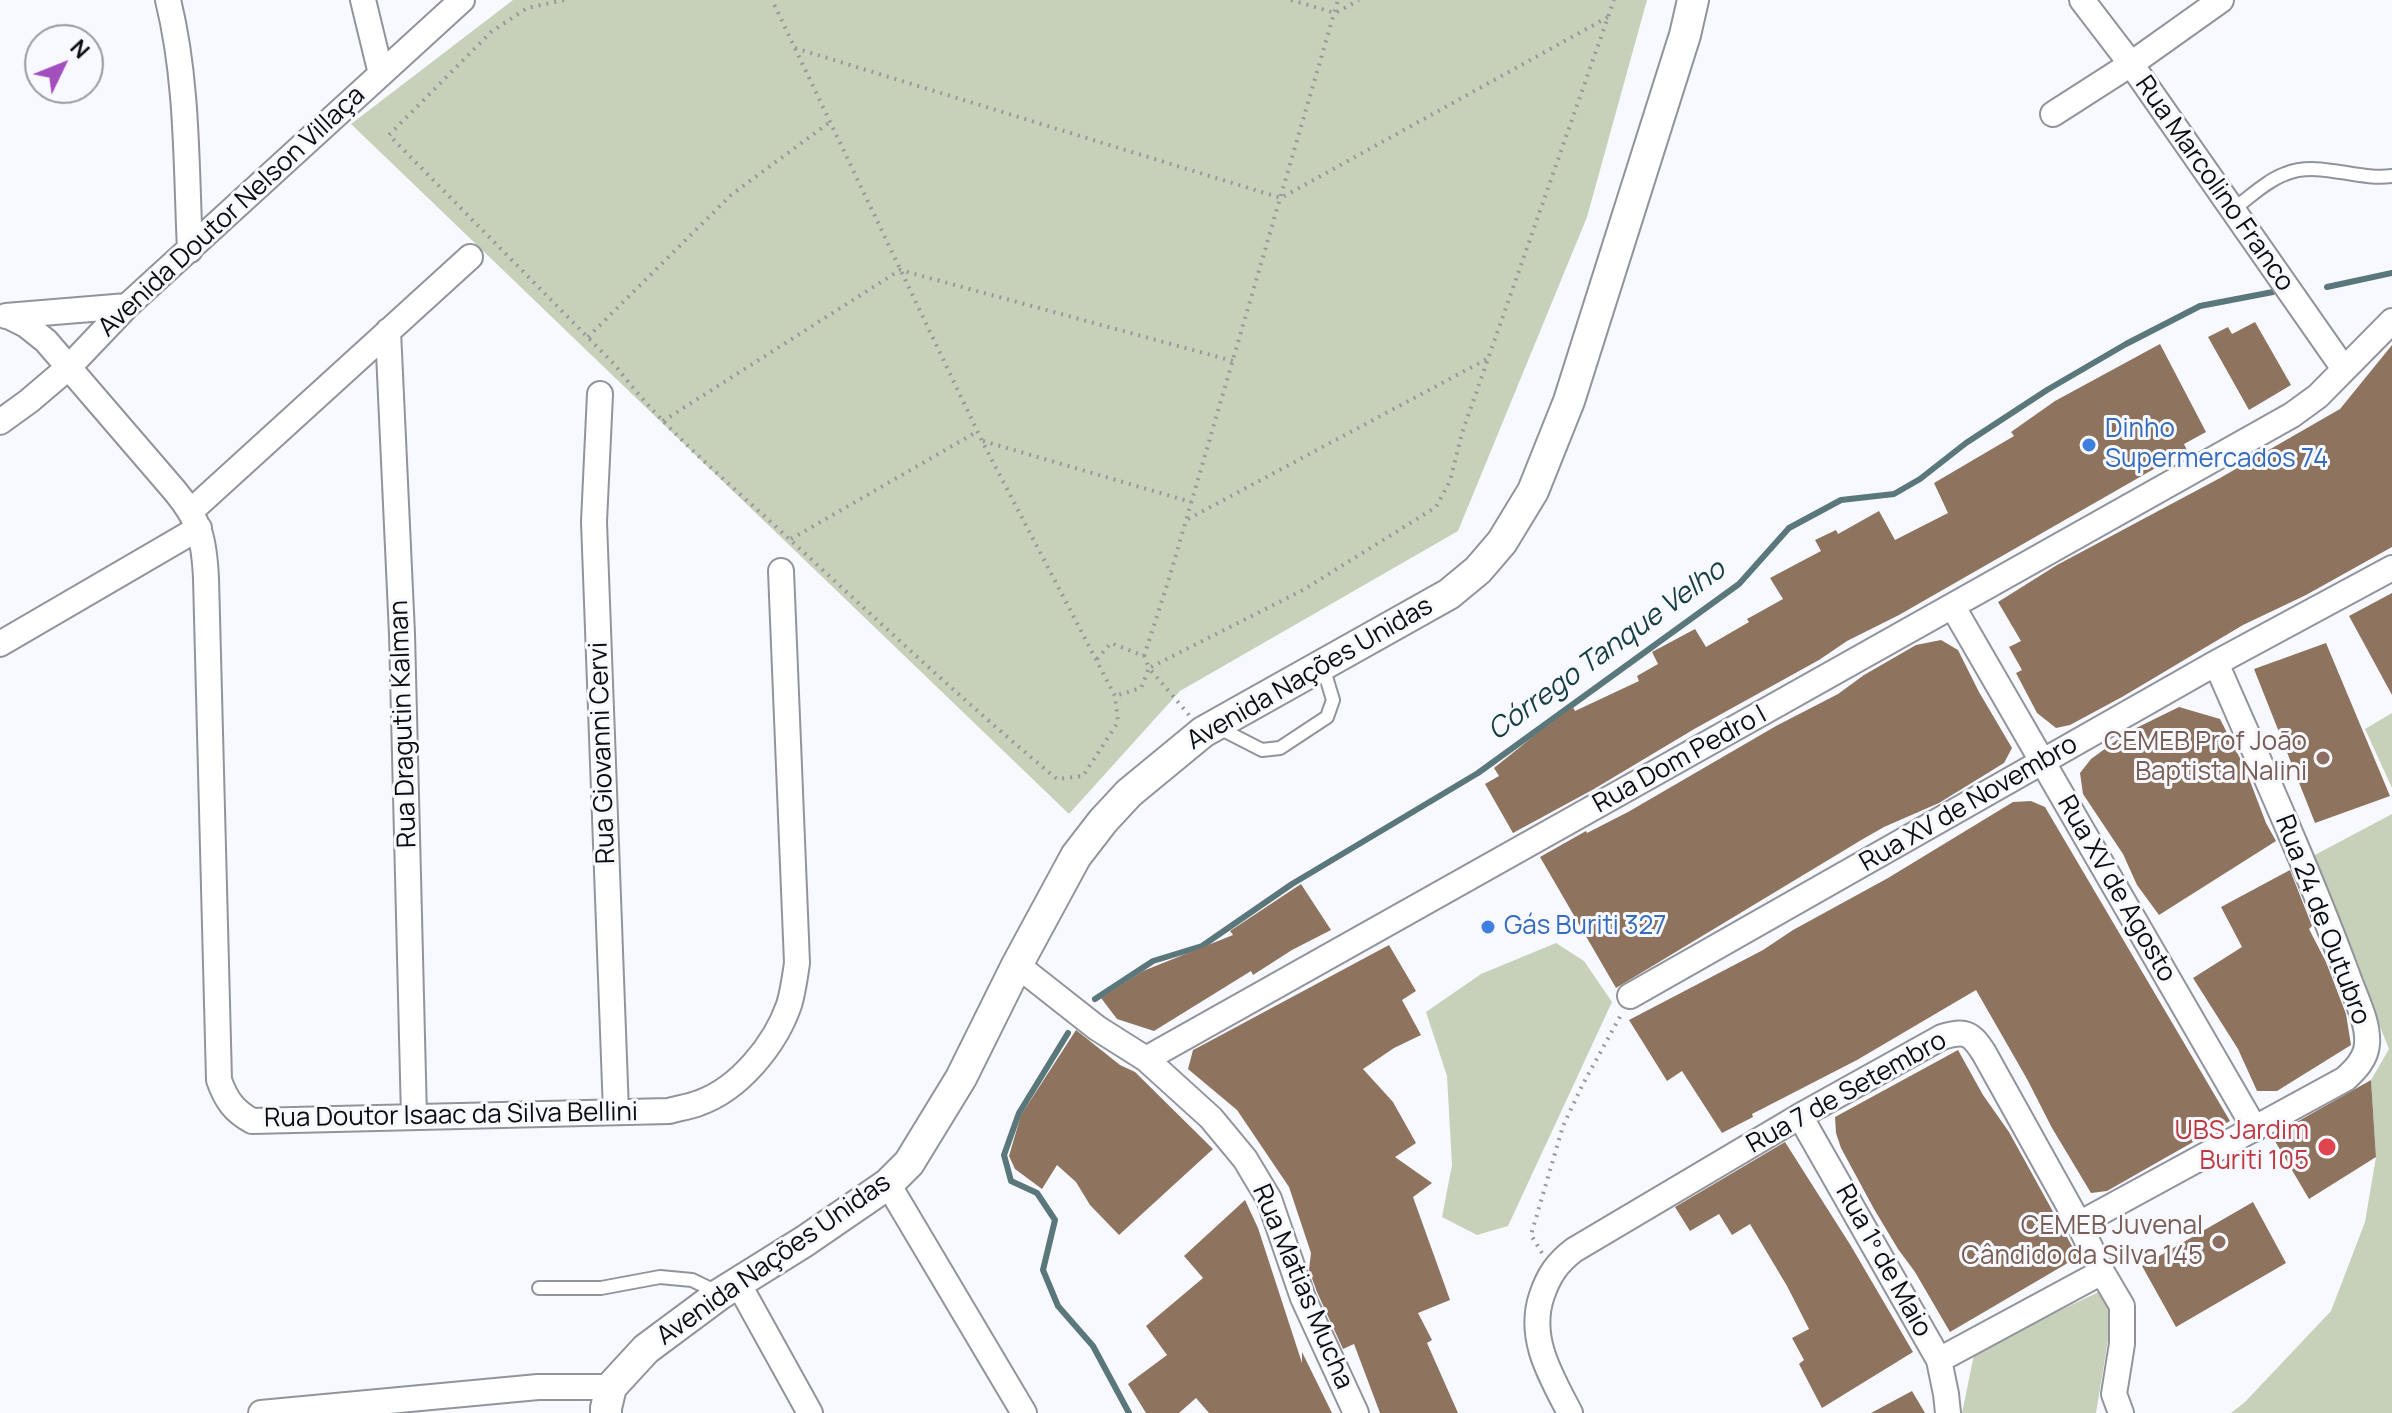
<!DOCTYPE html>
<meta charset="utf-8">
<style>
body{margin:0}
#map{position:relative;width:2392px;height:1413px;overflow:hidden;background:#f8f9ff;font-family:Manrope,sans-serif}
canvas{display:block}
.north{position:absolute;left:24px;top:24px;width:80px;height:80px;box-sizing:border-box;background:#f8f9ff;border:2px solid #9a9b9f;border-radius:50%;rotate:47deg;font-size:22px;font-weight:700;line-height:32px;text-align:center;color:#0c0d10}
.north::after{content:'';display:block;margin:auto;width:28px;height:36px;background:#a34fbe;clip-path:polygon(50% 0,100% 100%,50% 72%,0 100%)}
</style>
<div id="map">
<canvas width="2392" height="1413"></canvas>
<div class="north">N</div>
</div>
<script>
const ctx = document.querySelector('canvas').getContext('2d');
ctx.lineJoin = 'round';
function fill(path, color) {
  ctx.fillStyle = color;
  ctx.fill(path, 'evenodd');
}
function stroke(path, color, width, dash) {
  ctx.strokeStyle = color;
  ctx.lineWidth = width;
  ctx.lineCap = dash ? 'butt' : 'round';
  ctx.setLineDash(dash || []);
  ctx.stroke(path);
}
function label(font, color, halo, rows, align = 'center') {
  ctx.font = font + ' Manrope,sans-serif';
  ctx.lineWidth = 6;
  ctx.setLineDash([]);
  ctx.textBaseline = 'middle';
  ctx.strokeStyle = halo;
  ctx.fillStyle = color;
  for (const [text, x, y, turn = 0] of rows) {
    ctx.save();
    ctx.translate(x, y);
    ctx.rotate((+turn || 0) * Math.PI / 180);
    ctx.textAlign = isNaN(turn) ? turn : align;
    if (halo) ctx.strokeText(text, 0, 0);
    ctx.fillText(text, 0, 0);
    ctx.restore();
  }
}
fill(new Path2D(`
 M513,0H1647L1587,217L1458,531L1180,691L1069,814L351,124Z
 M2392,713V788L2365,729Z
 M2392,814V1413H2231L2245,1402L2331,1311L2365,1222L2376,1157L2371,1080L2389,1049L2311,857Z
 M1556,943L1584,961L1612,1002L1508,1226L1477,1235L1442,1217L1452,1165L1447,1076L1426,1012L1481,974Z
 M2103,1290L2113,1310L2096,1413H1962L1975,1350Z`), '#c7d1b9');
stroke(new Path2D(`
 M2327,287L2392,273
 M1095,999L1153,961L1202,946L1292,884L1478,773L1739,584L1789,528L1841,500L1894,494L1920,479L1966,443L2047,390L2126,344L2200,306L2273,292
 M1068,1033L1019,1113L1004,1155L1011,1181L1037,1193L1055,1220L1043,1270L1058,1306L1093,1346L1129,1413`), '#5a777c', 6);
fill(new Path2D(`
 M2255,322L2291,385L2249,410L2208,337L2228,327L2232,334Z
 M2160,344L2206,432L2184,444L2187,450L1899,615L1847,641L1819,660L1696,728L1594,789L1513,833L1485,784L1499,776L1494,768L1535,735L1573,707L1575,711L1639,681L1637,676L1658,664L1652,652L1695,629L1706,647L1749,622L1747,619L1783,599L1770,578L1821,551L1815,540L1836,530L1838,534L1879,511L1895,540L1948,513L1934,483L2014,436L2011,432L2055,401Z
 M2392,345V547L2306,595L2243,625L2122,697L2070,725L2056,728L2037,713L2016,673L2022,670L2009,647L2021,641L1998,602L2057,565L2220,478L2340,409Z
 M2392,593V695L2349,616Z
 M1941,640L1958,650L1979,692L2012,748L2004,763L1939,803L1884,827L1863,839L1616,988L1540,857L1586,831L1587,833L1628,812L1776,726L1838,694L1864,675L1916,645Z
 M2326,643L2390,796L2315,823L2254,669Z
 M2179,707L2220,719L2245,768L2266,823L2276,841L2159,915L2137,885L2123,854L2083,794L2080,773L2091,759L2128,732Z
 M2031,801L2045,807L2230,1121L2107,1191L2091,1193L2052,1128L2027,1079L1976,990L1857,1060L1752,1114L1753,1117L1722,1133L1682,1071L1667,1081L1629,1020L1763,950L1793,930L1888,878L2013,802Z
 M2290,870L2312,926L2309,929L2326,962L2346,1014L2351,1045L2277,1091H2257L2238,1049L2193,978L2242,947L2221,907Z
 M1301,884L1331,930L1292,950L1253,975L1251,971L1154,1031L1117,1019L1101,998L1143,971L1233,935L1230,931Z
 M1389,945L1416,991L1402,1000L1421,1035L1394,1048L1363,1069L1393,1102L1416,1143L1395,1157L1432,1183L1413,1197L1450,1300L1418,1313L1432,1340L1427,1343L1458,1413H1380L1354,1344L1343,1349L1317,1292L1309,1270L1311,1253L1289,1187L1237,1110L1188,1069L1193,1050L1197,1048Z
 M1076,1030L1120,1065L1135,1072L1213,1149L1119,1235L1090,1205L1076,1182L1057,1165L1042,1189L1015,1169L1009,1156L1021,1115Z
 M1958,1050L1983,1095L2009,1132L2078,1257L1950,1332L1915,1272L1898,1249L1874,1209L1841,1148L1836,1133L1835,1117Z
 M2371,1080L2376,1157L2309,1199L2272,1136Z
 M1785,1142L1851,1246L1913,1352L1822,1408L1799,1364L1804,1360L1792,1338L1809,1329L1787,1286L1750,1224L1732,1235L1719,1214L1690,1231L1675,1207Z
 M1245,1200L1258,1228L1302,1363V1352L1332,1413H1209L1196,1398L1179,1413H1146L1128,1384L1167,1355L1146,1326L1203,1278L1184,1256Z
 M2253,1202L2286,1263L2176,1327L2142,1266Z
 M1912,1391L1925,1413H1871Z`), '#8e745e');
const service = new Path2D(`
 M2232,210C2249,198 2266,181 2285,174C2319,160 2357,181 2392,176
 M1217,727L1262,750L1280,748L1327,717L1333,700L1323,667
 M539,1288H601L660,1277L692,1280L717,1292`);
const minor = new Path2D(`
 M168,0C188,81 186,166 190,250
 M363,0L381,74
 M2082,0L2131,64L2344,369
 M2053,114L2131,64L2221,0
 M6,316L127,306
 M8,316L26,325L46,341L175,491C200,521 204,539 206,578L219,1080C226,1100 234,1111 252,1121L669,1111C679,1108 689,1107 699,1103C739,1089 775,1045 789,1005C793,992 795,977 797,963L781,571
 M388,331L402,634L414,1117
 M600,394L594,522L616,1112
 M0,422L29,401L69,367L127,306L462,0
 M191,511L470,257
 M1953,607L2255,1129
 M0,644L199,528
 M1017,965L1097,1028L1146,1059L1211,1118L1245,1159L1269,1199L1303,1298L1356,1413
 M1630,996L2216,663L2392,568
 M1146,1059L2292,415L2318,396L2392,321
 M1800,1116L1939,1360L1946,1394L1948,1413
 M888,1184L1024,1413
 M2079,1224L2345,1079C2355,1070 2366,1059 2367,1044C2369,1022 2354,995 2347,974C2308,869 2261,766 2216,663
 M2102,1272L2122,1306V1344L2114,1394L2121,1413
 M738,1283L810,1413
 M261,1413L538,1387H611
 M1570,1413C1551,1376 1527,1338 1542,1295C1549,1275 1557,1263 1574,1250L1800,1116L1942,1037C1966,1030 1971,1033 1984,1053L2079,1224L2102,1272L1939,1360`);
const tertiary = new Path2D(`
 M606,1413V1408L611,1387L646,1349L720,1294L805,1241L888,1184L909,1163L961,1078L1017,965L1076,856L1103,821L1129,793L1203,732L1449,594L1478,570L1502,542L1533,491L1569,401L1685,35L1693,0`);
stroke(service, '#92949d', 16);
stroke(minor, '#92949d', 28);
stroke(tertiary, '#92949d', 34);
stroke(new Path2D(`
 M564,0L527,8L491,32L389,135L615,365C663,429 727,481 786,536C875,618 964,702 1057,779L1083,776L1118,722L1115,696L982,441L772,0
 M1291,0L1335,13L1359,0
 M795,48L1281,198L1608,17
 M588,337L731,195L830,122
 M663,421L900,270L1233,361
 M983,441L1191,502
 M1188,519L1487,359
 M791,539L978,431
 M1144,656L1168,582L1338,0
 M1097,659L1111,643L1144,656L1149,668L1141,688L1115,696
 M1189,715L1149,668L1303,590L1436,507L1450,481L1462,433L1614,0
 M1542,1253L1531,1235L1563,1126L1583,1084L1622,1013`), '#97989d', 4, [2, 6]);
stroke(service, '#fff', 12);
stroke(minor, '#fff', 24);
stroke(tertiary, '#fff', 30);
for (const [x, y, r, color] of [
 [2089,445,8,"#3f7fe0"],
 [2323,758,8,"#8d6e63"],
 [1488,927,8,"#3f7fe0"],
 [2327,1147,10,"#e0444e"],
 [2219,1242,8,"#8d6e63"]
]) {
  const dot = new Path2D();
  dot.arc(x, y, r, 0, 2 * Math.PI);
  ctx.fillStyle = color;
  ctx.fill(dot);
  stroke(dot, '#f8f9ff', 3);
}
label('26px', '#0c0d10', '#f8f9ff', [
 ["Rua Marcolino Franco",2214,184,55],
 ["Avenida Doutor Nelson Villaça",232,212,-43],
 ["Avenida Nações Unidas",1310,674,-30],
 ["Rua Dragutin Kalman",404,724,-92],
 ["Rua Giovanni Cervi",603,753,-92],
 ["Rua Dom Pedro I",1680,760,-29],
 ["Rua XV de Novembro",1969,804,-30],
 ["Rua XV de Agosto",2116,889,60],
 ["Rua 24 de Outubro",2322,920,69],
 ["Rua 7 de Setembro",1847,1093,-29],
 ["Rua Doutor Isaac da Silva Bellini",451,1116,-1],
 ["Avenida Nações Unidas",774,1260,-35],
 ["Rua 1º de Maio",1883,1261,61],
 ["Rua Matias Mucha",1302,1287,67]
]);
label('26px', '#366cbe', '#f8f9ff', [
 ["Dinho",2105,430],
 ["Supermercados 74",2105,460],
 ["Gás Buriti 327",1504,927]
], 'left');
label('26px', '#785e54', '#f8f9ff', [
 ["CEMEB Prof João",2307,743],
 ["Baptista Nalini",2307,773],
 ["CEMEB Juvenal",2203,1227],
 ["Cândido da Silva 145",2203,1257]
], 'right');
label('26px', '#be3a42', '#f8f9ff', [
 ["UBS Jardim",2309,1132],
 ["Buriti 105",2309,1162]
], 'right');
label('italic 28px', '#153e43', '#f8f9ff', [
 ["Córrego Tanque Velho",1607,651,-36]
]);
</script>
